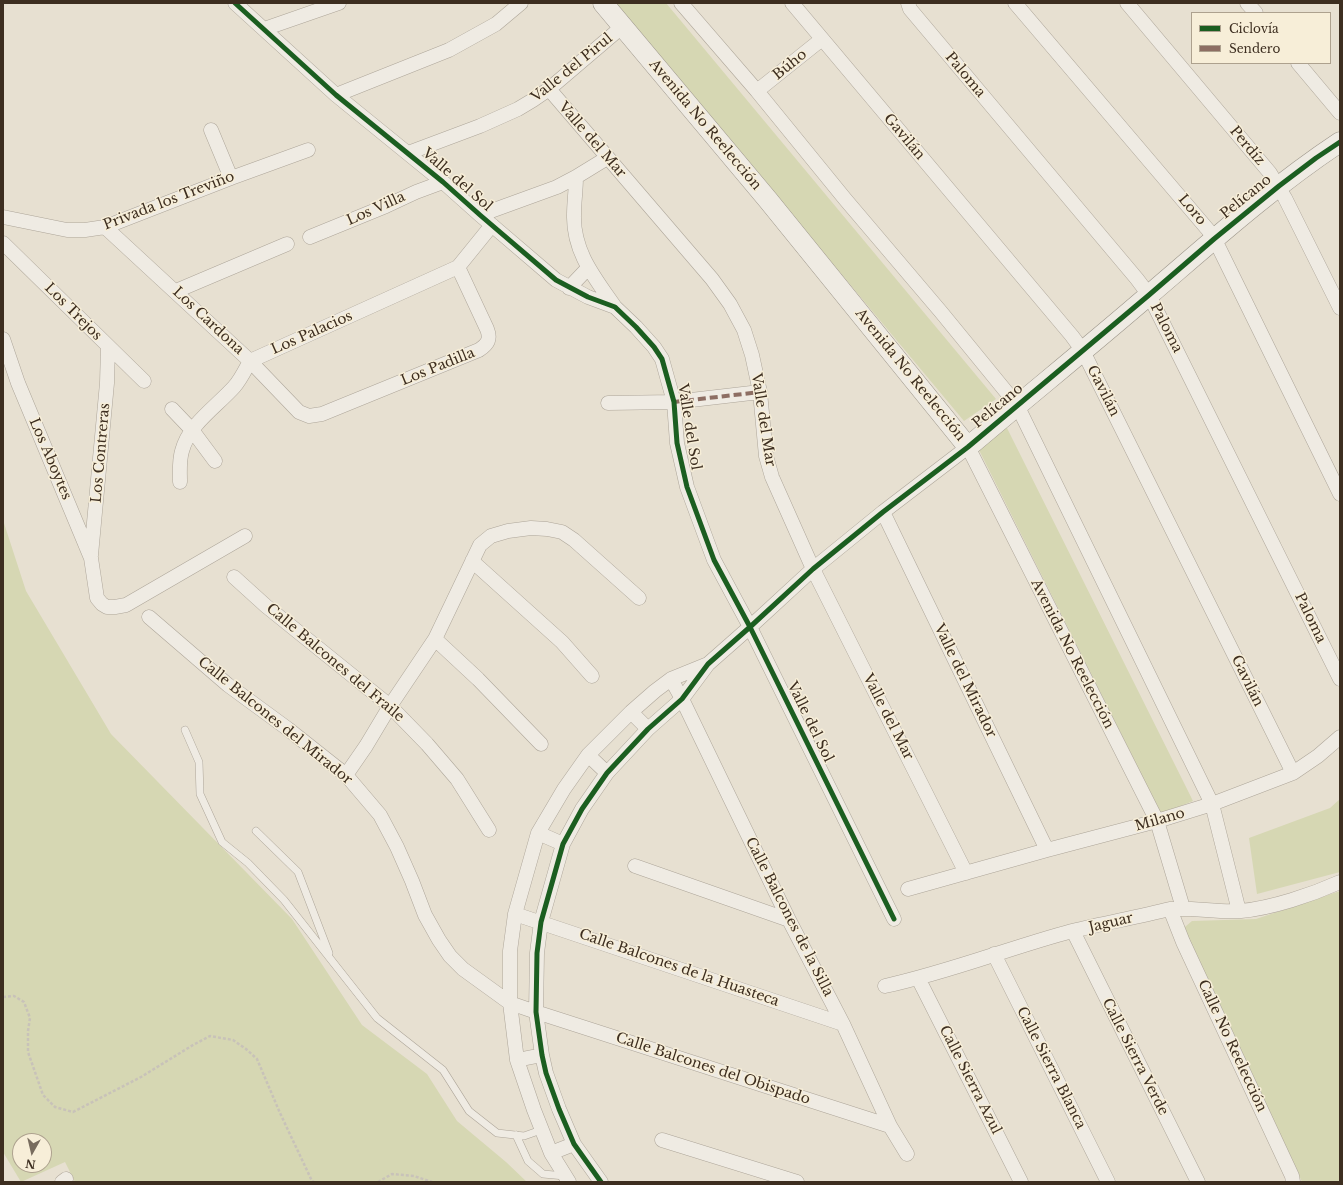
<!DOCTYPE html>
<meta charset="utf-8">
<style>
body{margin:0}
#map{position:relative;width:1343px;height:1185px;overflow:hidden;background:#e7e0d1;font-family:"Libre Baskerville",serif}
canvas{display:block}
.frame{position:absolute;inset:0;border:4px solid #3d2e20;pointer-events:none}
.legend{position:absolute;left:1191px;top:12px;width:140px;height:52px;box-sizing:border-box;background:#f7eed8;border:1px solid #ada18e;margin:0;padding:5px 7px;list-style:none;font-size:12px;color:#3d2e20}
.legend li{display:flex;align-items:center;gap:8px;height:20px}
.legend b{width:20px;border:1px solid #ada18e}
.north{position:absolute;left:12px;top:1133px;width:40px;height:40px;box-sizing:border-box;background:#f7eed8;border:1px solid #ada18e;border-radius:50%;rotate:188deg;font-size:11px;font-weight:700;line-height:16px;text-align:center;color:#3d2e20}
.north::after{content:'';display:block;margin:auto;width:14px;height:18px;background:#786c5e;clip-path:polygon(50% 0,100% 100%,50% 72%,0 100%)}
</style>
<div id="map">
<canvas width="1343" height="1185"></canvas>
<div class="frame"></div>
<ul class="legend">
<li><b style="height:5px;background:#1b5e20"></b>Ciclovía</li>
<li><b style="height:5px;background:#8d6e63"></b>Sendero</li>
</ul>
<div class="north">N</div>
</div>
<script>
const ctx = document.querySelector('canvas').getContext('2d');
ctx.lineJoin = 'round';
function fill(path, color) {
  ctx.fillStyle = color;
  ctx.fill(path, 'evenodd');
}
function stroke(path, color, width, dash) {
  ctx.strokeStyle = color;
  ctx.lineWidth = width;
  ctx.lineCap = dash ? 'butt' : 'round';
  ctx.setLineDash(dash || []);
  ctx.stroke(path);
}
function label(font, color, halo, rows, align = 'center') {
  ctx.font = font + ' "Libre Baskerville",serif';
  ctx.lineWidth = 3;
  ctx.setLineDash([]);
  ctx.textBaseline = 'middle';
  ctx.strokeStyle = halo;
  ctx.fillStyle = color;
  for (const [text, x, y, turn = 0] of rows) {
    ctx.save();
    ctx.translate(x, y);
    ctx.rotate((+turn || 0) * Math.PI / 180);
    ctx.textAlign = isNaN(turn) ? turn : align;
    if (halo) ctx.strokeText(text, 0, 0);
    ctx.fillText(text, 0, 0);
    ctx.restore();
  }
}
fill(new Path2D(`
 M615,3H666L996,399L964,421Z
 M1004,422L1193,801L1161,814L976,444Z
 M3,520L26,591L111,734L292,919L362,1025L427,1074L457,1121L506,1162L527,1182H75L65,1162L21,1182L3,1152ZM20,1141H44V1165H20Z
 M1340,799V872L1257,894L1249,838L1330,808Z
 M1340,891V1182H1302L1180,931L1192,921L1256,919Z`), '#d6d7b3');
const lane = new Path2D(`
 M185,730L199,762L200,794L222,842L248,863L284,900L377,1018L443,1070L469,1111L497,1133L524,1136L541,1130
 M256,831L298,872L329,953
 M516,1135L528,1161L543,1174L565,1176`);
const street = new Path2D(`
 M235,3L336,95L443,182L480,215L556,280L588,297L615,307L636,327L654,347L662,359L674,402L677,443L687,487L714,560L750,627L894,919
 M681,3L757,91L845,199L941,312L1017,405L1212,804L1239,911
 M792,3L1072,336L1083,351L1293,773
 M908,3L910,9L1137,279L1149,295L1340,679
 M1015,3L1209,231L1219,248L1340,494
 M1127,3L1270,173L1285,198L1340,308
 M1247,3L1256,13
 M264,29L339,3
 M1298,63L1340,113
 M549,89L712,279L730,304L744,330L752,355L760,392L766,456L772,477L813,569L966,873
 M757,91L822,39
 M336,95L449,50L496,24L521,3
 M211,130L231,178
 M408,153L480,126L518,109L533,100L549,89L623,26
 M576,177C576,190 574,202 574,215C573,252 595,278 615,307
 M480,215L557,187L576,177L607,158
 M3,217L67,230H85L105,227L231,178L308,150
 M105,227L250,361L299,412L309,416L322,414L479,350C488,344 491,339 487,329L458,267
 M310,237L386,206L416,192L443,182
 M3,243L144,381
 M569,288L588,268
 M176,291L287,244
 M3,339L18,383L91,558L97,598L102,604L107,607H115L126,605L245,536
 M608,403L674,402L760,392
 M172,409L192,430L215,461
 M180,482C180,471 179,461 182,451C189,424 216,407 234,387C241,379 245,370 250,361L458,267L492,225
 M883,512L1047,850
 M91,555L107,383L108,347
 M472,561L562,642L592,676
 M234,577L266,606L390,706L427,744L457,779L489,830
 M149,617L228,685L288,729L346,775L380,815L397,847L412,881L425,915L439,940L450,956L463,969L510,1003L536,1012L890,1126
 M435,639L478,679L541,744
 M671,679L682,699L789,920L843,1024L890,1126L907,1154
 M631,712L648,729
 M588,755L607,773
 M346,775L366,746L390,706L435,639L480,545L491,536L508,531L531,528L547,529L562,532L574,540L639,598
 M538,833L563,844
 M635,866L789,920
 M908,889L1047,850L1157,821L1212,804L1293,773L1318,756L1340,737
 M1170,909L1183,942L1292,1176L1293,1182
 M515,914L843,1024
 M1073,931L1198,1182
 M994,954L1108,1182
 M918,978L1021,1182
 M885,986C949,972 1009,948 1072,931C1105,923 1138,917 1170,909C1194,907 1218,913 1241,911C1272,908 1311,895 1340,882
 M517,1060L542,1055
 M662,1140L797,1182
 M551,1153L574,1144
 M62,1182L66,1179
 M569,1182L551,1153L534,1110L517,1060L510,1003V951L515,914L538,833L564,789L588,755L631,712L655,691L671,679L708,664
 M601,1182L574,1144L559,1109L546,1073L542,1055L536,1012L537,953L541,922L563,844L582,809L607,773L648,729L682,699L708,664L750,627L813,569L883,512L968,447L1157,821L1183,908`);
const secondary = new Path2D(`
 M603,3L768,200L968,447C1028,396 1090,346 1149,295C1211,242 1272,187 1340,142`);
stroke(lane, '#ada599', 8);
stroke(street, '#ada599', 15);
stroke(secondary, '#9c958a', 21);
stroke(new Path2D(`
 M3,997L14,996L24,1002L30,1018L28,1031V1052L43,1095L55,1107L73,1112L141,1077L193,1045L210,1036L233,1040L246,1049L257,1059L280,1113L312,1181L314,1182
 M378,1182L392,1174L414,1176L432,1182`), '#c8c2b9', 2.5, [3, 2]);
stroke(lane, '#efebe3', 7);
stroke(street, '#efebe3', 14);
stroke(secondary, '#efebe3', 20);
stroke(new Path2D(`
 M674,402L760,392`), '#8d6e63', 4, [8, 4]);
stroke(new Path2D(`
 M235,3L336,95L443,182L480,215L556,280L588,297L615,307L636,327L654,347L662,359L674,402L677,443L687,487L714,560L750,627L894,919
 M601,1182L574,1144L559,1109L546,1073L542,1055L536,1012L537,953L541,922L563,844L582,809L607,773L648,729L682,699L708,664L750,627L813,569L883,512L968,447L1149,295L1214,239L1279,186L1316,158L1340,142`), '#1b5e20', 5);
label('14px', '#3d2e20', '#f7eed8', [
 ["Búho",790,65,-39],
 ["Valle del Pirul",572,68,-39],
 ["Paloma",965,75,50],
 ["Avenida No Reelección",705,125,50],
 ["Gavilán",904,137,50],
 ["Valle del Mar",592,140,49],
 ["Perdíz",1247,146,50],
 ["Valle del Sol",457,180,41],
 ["Pelícano",1246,197,-39],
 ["Privada los Treviño",169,201,-21],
 ["Los Villa",376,209,-24],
 ["Loro",1192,210,50],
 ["Los Trejos",73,312,45],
 ["Los Cardona",208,321,43],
 ["Paloma",1166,328,63],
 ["Los Palacios",312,333,-24],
 ["Los Padilla",438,367,-22],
 ["Avenida No Reelección",910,375,51],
 ["Gavilán",1103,391,63],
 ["Pelícano",998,406,-40],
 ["Valle del Mar",763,420,81],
 ["Valle del Sol",689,427,81],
 ["Los Contreras",101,453,-85],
 ["Los Aboytes",50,459,67],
 ["Paloma",1310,618,64],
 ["Avenida No Reelección",1072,654,63],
 ["Calle Balcones del Fraile",335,663,40],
 ["Valle del Mirador",965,681,64],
 ["Gavilán",1247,681,64],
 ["Valle del Mar",888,717,63],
 ["Calle Balcones del Mirador",275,721,39],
 ["Valle del Sol",810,722,64],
 ["Milano",1160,820,-16],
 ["Calle Balcones de la Silla",789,917,63],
 ["Jaguar",1111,923,-13],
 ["Calle Balcones de la Huasteca",679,968,19],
 ["Calle No Reelección",1232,1046,65],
 ["Calle Sierra Verde",1135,1057,63],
 ["Calle Sierra Blanca",1051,1068,63],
 ["Calle Balcones del Obispado",713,1069,18],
 ["Calle Sierra Azul",970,1080,63]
]);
</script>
